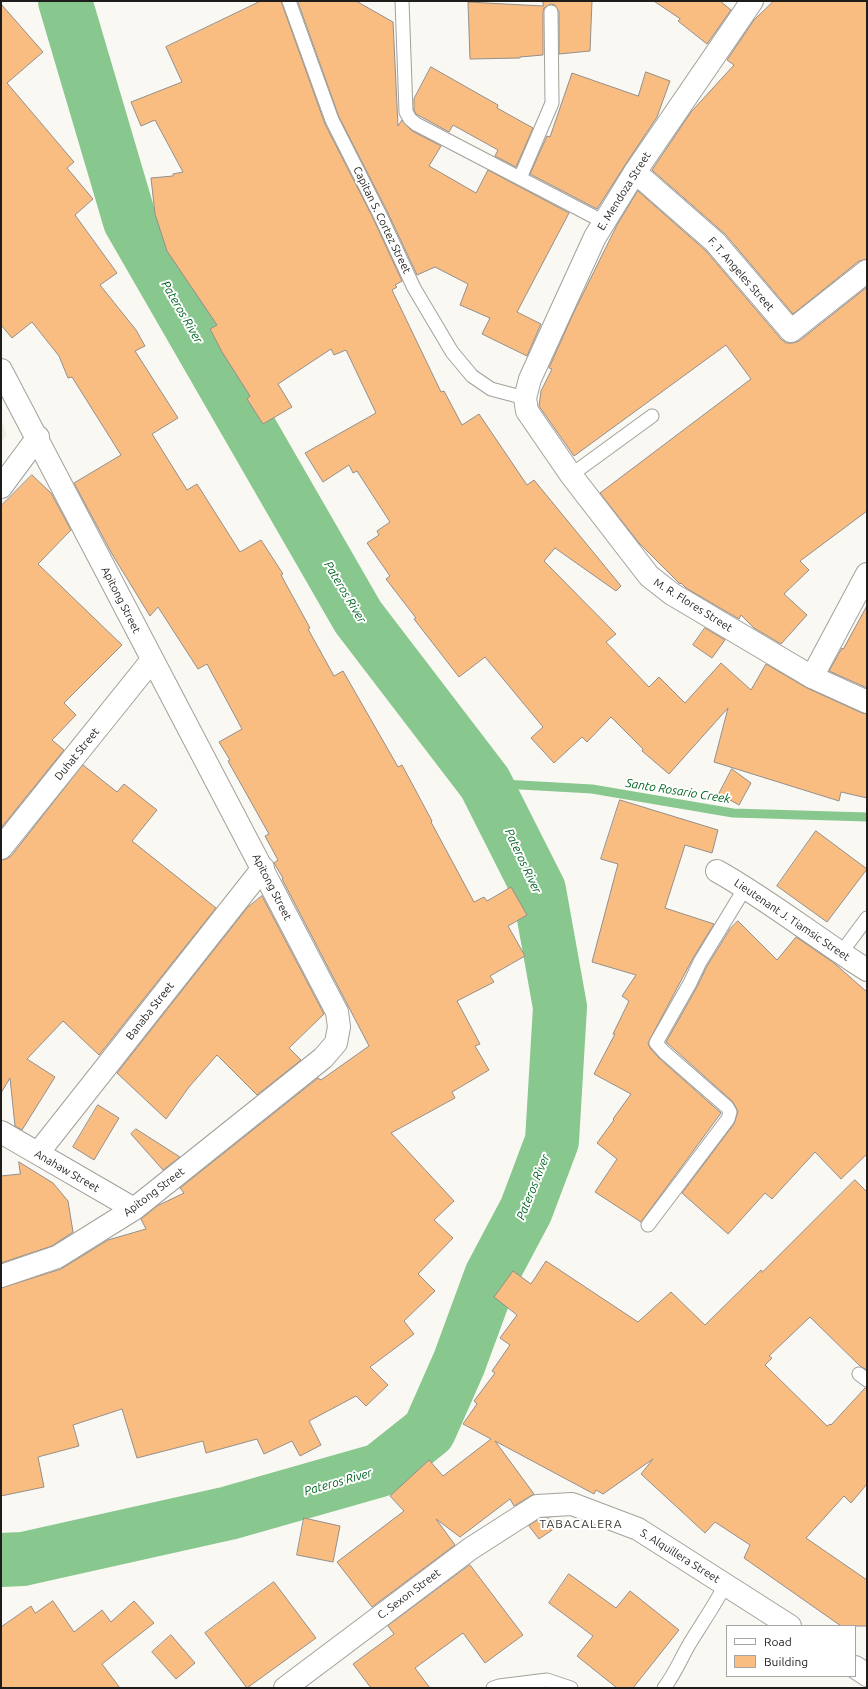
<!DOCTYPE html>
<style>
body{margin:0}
#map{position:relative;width:868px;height:1689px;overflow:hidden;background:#faf8f2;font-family:Ubuntu,sans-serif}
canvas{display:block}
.frame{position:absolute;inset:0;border:2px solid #1e1d1b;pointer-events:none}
.legend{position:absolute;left:726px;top:1625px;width:130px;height:52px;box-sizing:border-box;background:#fff;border:1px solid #a5a5a4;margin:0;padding:5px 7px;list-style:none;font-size:12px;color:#1e1d1b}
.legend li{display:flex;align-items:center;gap:8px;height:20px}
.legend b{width:20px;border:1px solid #a5a5a4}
</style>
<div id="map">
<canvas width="868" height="1689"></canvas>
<div class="frame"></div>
<ul class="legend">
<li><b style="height:5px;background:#fff"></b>Road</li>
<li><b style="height:11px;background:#f9bc81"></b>Building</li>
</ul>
</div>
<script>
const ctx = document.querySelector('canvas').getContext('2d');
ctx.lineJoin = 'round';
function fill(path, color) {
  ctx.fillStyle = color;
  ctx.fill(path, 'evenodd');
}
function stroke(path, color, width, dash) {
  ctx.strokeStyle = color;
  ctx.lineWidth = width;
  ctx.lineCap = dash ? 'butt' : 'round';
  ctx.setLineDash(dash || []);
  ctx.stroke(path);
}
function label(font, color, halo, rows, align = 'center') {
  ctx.font = font + ' Ubuntu,sans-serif';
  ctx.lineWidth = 4;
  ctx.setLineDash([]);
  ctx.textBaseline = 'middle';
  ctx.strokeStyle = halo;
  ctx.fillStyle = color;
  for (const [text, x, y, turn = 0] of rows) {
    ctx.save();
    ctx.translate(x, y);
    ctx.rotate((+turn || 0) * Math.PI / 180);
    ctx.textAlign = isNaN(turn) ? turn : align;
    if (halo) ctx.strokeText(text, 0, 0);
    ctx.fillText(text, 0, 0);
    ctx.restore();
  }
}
fill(new Path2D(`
 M1,419L7,435L1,443Z`), '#f1ede0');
stroke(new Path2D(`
 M485,783L592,789L733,813L867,817`), '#88c78e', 9);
stroke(new Path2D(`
 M1,1560L23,1559L229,1513L380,1470L429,1431L459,1363L491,1276L526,1210L552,1141L560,1007L539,890L485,783L358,617L130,221L65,1`), '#88c78e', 54);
const building = new Path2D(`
 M261,1H281L325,124L373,218L402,281L395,285L397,287L392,290L441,392L444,391L462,425L479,414L527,485L534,480L621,586L616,591L555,548L544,561L616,634L606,642L649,687L659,677L685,703L721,663L751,690L766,664L807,688L862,713L867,714V798L841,792L839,801L714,762L728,708L669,774L642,751L643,749L611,717L587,742L582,737L554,763L531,738L543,727L485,657L459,677L414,619L416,618L386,579L390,576L367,543L379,535L377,531L390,522L357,471L353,473L349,465L323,482L305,453L376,413L346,350L334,355L331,349L278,384L292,407L263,424L247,399L250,396L222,352L210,329L217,325L167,251L155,214L151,178L173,176V174L183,172L155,120L141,126L131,102L182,82L166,47Z
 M298,1H356L393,22L398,126L402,120L412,131L441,146L429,166L476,193L488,170L569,213L517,312L541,324L527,356L482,334L490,318L460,305L468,284L435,267L417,275L387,211L339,117Z
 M543,1H592L590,51L559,54V12L555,5L551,4L544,8L543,12V55L520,57V58L470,59L468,2L543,6Z
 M654,1H720L731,10L707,44L678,21L680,19Z
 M774,1H867V259L859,261L793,314L725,234L652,170L691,112L734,65L727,60L754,20Z
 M1,4L43,52L7,83L74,162L67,168L93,199L75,215L117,273L100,285L136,330L145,346L135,351L178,418L152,434L187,490L197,484L240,552L261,540L283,574L281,575L310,628L308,629L334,676L343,671L398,767L402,765L432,821L431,822L474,902L484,897L487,901L511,887L527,915L508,926L525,956L490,976L494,982L457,1001L480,1044L475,1046L489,1070L452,1092L455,1098L391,1133L454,1201L434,1220L453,1238L418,1274L435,1291L404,1321L414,1334L370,1367L388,1385L366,1406L356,1396L309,1421L321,1445L300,1456L292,1441L264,1454L257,1439L206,1453L203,1441L137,1458L122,1409L73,1425L79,1446L38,1457L44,1487L1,1496V1288L61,1269L108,1240L146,1229L141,1219L157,1206L184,1193L180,1188L318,1078L321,1080L369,1046L282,879L283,878L274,863L278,860L265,836L269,834L228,761L230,760L219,742L242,729L207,664L198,669L158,607L150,616L112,554L74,483L121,455L72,377L68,378L59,356L32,322L12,338L1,325Z
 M431,67L498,105L497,108L533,128L516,167L495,156L498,150L453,125L449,132L416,114L414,110V99Z
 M646,72L670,81L657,117L625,165L597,209L530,174L547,136L550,137L572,73L638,96Z
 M638,191L706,251L781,339L786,343H793L799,341L867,287V511L800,561L809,570L784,594L807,615L781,644L754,628L741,615L739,619L686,588L681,583L680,584L639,543L600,493L751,379L726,345L574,456L539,406L541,391L552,369L549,368L573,314L617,225Z
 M32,475L51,493L71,530L38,564L122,645L64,703L76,715L52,740L64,750L1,828V506Z
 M867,606V688L829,671L842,648L843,649Z
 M705,628L725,640L712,658L693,645Z
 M83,765L117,792L124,784L157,810L132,841L216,908L99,1055L63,1021L27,1059L55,1077L22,1130L15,1126L10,1078L1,1093V860L6,859L11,856Z
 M732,769L751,783L739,805L719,794Z
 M620,800L718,830L712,853L685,845L665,908L714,924L693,958L648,1043L650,1048L659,1058L721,1113L641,1222L595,1192L617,1159L597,1143L614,1120L613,1119L631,1094L594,1074L615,1034H613L629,1001L622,996L636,975L592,962L618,864L601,859Z
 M816,831L867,869L827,922L777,886Z
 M262,896L324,1014L289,1048L301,1060L257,1095L217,1055L189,1087L166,1119L117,1073L247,908Z
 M738,921L777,960L796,937L834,963L867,992V1154L841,1179L815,1152L772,1199L765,1193L728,1234L682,1193L734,1124L738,1111L732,1101L666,1042L697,987L707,966L730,929Z
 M98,1105L119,1118L94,1160L73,1147Z
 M136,1129L180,1157L163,1170L131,1134Z
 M19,1162L53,1183L68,1201L73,1232L52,1246L1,1263V1176L20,1174Z
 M855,1180L867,1192V1370L860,1366L810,1317L769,1356L772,1358L765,1365L827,1426L830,1424L831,1425L865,1388H867V1484L851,1503L844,1496L806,1538L867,1580V1626H841L744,1558L750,1545L715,1522L705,1533L641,1474L653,1459L603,1494L596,1490L594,1494L495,1441L534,1494L514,1506L510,1499L460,1537L436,1519L455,1545L372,1607L337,1562L404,1511L390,1496L429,1460L443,1476L491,1439L463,1424L477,1404L474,1401L495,1373L492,1371L510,1345L500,1338L517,1315L494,1297L513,1271L531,1284L546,1261L638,1322L671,1292L705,1325L761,1270L762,1272Z
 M304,1518L340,1526L333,1562L297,1555Z
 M541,1518H551L558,1526L539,1539L529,1526Z
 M470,1565L523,1635L485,1663L463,1633L415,1668L430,1688H371L353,1664L394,1634L388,1626Z
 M569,1574L616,1608L630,1591L679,1630L633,1688H617L577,1656L593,1636L549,1603Z
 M274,1582L316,1638L247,1688L205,1633Z
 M53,1601L74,1632L102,1610L111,1622L134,1601L154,1623L102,1664L120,1688H1V1627L31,1606L35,1613Z
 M171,1635L195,1663L176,1679L152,1652Z`);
fill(building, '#f9bc81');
stroke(building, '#948f8b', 1);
const service = new Path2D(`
 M289,1L332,120L380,215L414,288L452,352L472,376L491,389L525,398
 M402,1L406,112L410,119L416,124L604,222
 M520,178L552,103L551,12
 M571,475L652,416
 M841,953L867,918
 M648,1225L728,1119L730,1112L727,1107L664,1052L656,1043L690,983L700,962L745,888
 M859,1374L867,1380
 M493,1688L499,1686L547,1680L571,1688
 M664,1688C675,1674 681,1658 690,1643C702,1623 715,1605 725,1585`);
const minor = new Path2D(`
 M635,172L715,242L791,331L867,271
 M1,370L337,1012L339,1027L336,1043L323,1058L134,1209L57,1257L1,1276
 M1,487L38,437
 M812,677L867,574
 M1,848L152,660
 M717,871C769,900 816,938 867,970
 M1,1132L134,1209
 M38,1153L263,868
 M855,1667L867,1675
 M285,1688L470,1549L537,1506L572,1504L638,1529L790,1626`);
const tertiary = new Path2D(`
 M752,1L635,172L595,237L530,379L525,398L527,411L571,475L649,576L672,594L812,677L867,702`);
stroke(service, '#a2a19b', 15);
stroke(minor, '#a2a19b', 24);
stroke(tertiary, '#a2a19b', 24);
stroke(service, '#fff', 13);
stroke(minor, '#fff', 22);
stroke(tertiary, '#fff', 22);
label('11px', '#1e1d1b', '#fff', [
 ["E. Mendoza Street",624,191,-58],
 ["Capitan S. Cortez Street",382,220,64],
 ["F. T. Angeles Street",741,274,49],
 ["Apitong Street",121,600,63],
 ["M. R. Flores Street",693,605,32],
 ["Duhat Street",77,754,-51],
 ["Apitong Street",272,887,63],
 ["Lieutenant J. Tiamsic Street",792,920,34],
 ["Banaba Street",150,1011,-52],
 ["Anahaw Street",67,1171,30],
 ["Apitong Street",154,1192,-37],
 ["S. Alquillera Street",680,1556,32],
 ["C. Sexon Street",409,1594,-37]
]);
label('italic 12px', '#006621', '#fff', [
 ["Pateros River",182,312,60],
 ["Pateros River",345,592,59],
 ["Santo Rosario Creek",678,791,9],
 ["Pateros River",523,861,65],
 ["Pateros River",533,1187,-68],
 ["Pateros River",338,1482,-16]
]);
ctx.letterSpacing = '1px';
label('12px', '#393833', '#fff', [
 ["TABACALERA",581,1524]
]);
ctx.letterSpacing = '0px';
</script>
